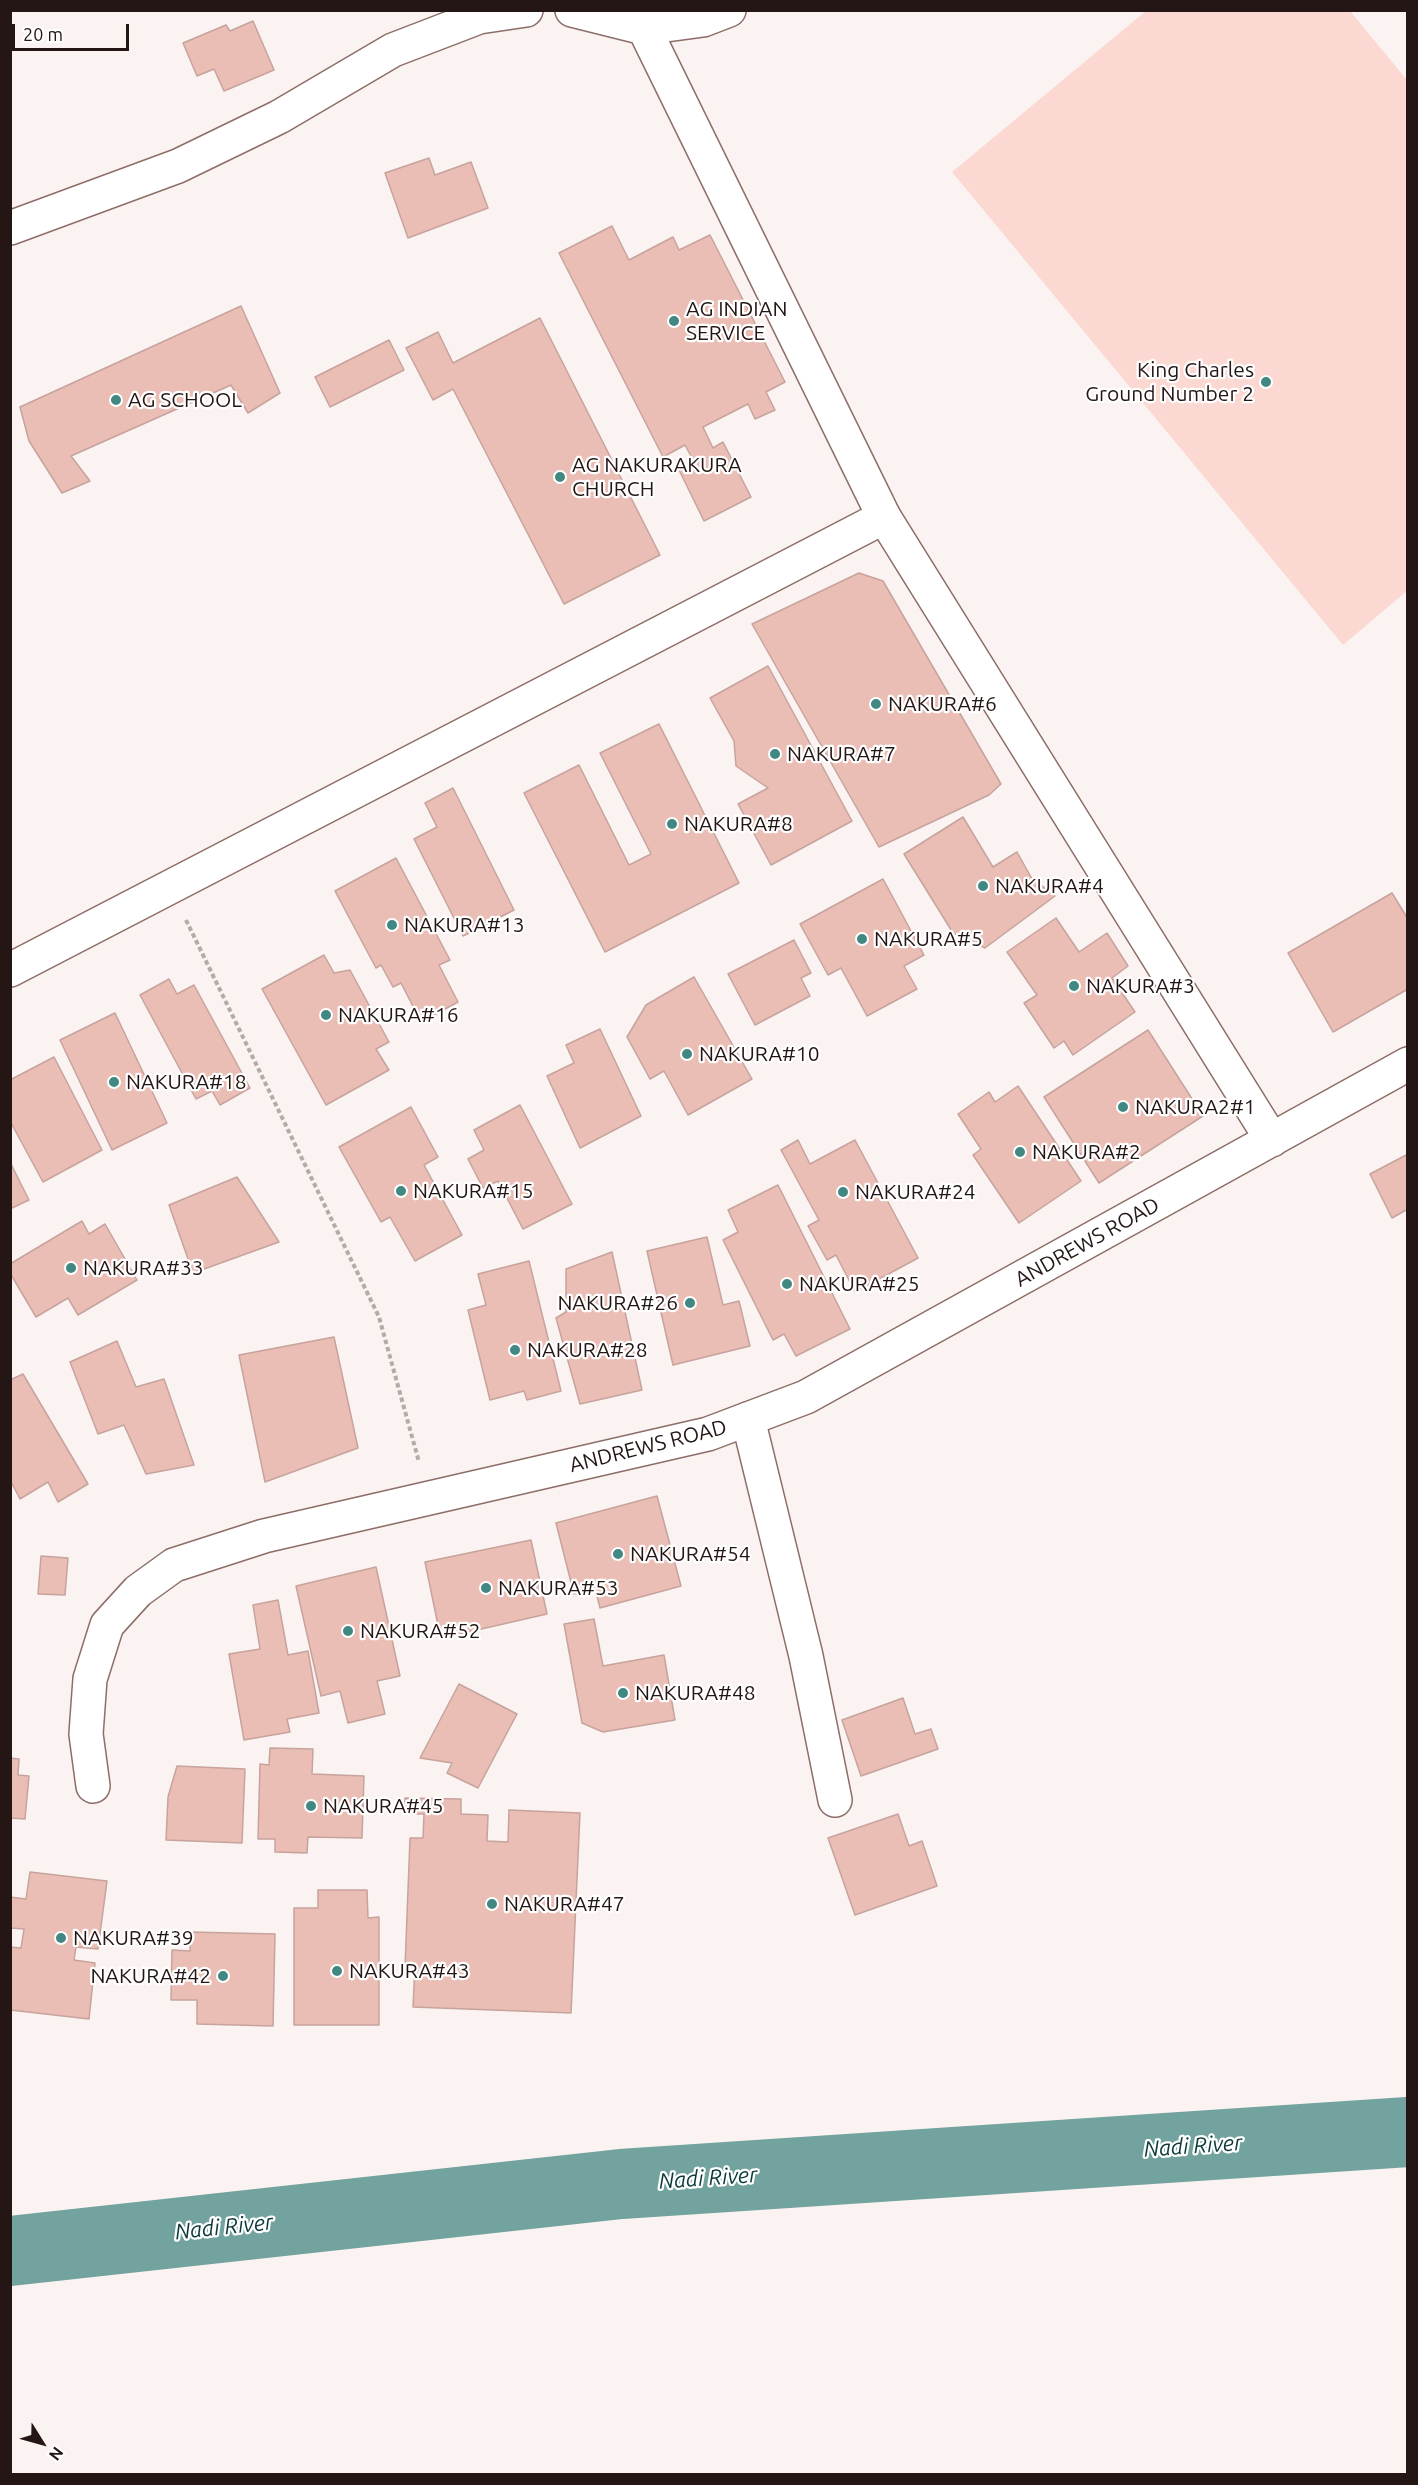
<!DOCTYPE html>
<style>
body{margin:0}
#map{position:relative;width:1418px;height:2485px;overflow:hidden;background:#fbf3f1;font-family:Ubuntu,sans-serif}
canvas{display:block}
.frame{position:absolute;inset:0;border:12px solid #231614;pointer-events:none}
.north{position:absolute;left:12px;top:2413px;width:60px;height:60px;-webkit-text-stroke:4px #fff;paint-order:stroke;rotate:127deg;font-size:16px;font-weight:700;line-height:24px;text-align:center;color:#231614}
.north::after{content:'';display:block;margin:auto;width:21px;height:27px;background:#231614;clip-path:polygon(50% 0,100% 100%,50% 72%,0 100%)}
.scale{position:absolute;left:12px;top:24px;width:117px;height:27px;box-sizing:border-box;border:3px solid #231614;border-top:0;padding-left:8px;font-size:18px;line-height:21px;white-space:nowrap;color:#231614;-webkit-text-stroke:4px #fff;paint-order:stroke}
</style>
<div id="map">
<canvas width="1418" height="2485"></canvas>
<div class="frame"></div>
<div class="north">N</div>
<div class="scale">20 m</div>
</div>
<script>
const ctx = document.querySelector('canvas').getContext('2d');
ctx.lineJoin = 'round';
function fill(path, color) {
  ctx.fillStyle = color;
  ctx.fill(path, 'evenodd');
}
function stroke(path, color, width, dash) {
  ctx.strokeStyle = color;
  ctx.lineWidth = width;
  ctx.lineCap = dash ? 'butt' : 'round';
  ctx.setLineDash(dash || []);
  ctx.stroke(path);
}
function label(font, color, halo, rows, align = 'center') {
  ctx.font = font + ' Ubuntu,sans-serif';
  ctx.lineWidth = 4.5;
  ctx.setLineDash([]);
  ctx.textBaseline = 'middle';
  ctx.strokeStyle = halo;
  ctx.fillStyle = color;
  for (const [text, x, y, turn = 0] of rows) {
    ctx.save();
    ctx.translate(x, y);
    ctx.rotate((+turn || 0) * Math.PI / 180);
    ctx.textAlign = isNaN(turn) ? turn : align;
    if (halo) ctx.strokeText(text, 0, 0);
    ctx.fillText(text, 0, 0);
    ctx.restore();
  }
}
fill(new Path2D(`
 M1147,10L1350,11L1407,80V591L1343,645L952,172Z`), '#fbd9d2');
stroke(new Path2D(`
 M10,2251L621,2184L1408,2132`), '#72a39e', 70);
const building = new Path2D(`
 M253,21L274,70L224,91L214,69L197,76L183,43L226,25L230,31Z
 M429,158L435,175L471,162L488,208L408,238L385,173Z
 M612,226L629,260L673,237L679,250L710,235L785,382L766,392L775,410L755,419L748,404L703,427L713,448L723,442L751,497L704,521L679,470L694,462L685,445L663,457L559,253Z
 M241,306L280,393L248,413L231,385L71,456L90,481L62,493L29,441L20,407Z
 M540,318L660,555L564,604L453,389L433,400L406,348L438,332L453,363Z
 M389,340L404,370L330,407L315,377Z
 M859,573L883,581L1001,784L989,795L879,847L752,624Z
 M768,666L852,821L771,865L738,804L768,788L736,766L734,741L710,698Z
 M659,724L739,883L605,952L524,793L579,765L629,865L651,854L600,753Z
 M453,788L514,910L463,936L414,839L437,827L425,803Z
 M963,817L993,867L1017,852L1031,877L1055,896L985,948L953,933L904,854Z
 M396,858L450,960L439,965L458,1002L421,1022L401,983L393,987L381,965L376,968L335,891Z
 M883,879L924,955L904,966L917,989L867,1016L841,968L828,975L800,924Z
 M1392,893L1408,919V989L1333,1032L1288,953Z
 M1056,918L1079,952L1107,933L1128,966L1112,978L1135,1012L1073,1055L1064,1041L1054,1048L1024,1003L1037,995L1007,952Z
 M794,940L811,973L801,978L810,996L755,1025L728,974Z
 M324,955L334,973L350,970L389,1042L376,1049L389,1070L326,1105L262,989Z
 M694,977L752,1079L688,1115L664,1071L650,1079L627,1037L646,1005Z
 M169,979L177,994L194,985L250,1088L220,1105L212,1091L196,1099L140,995Z
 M115,1013L167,1123L112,1150L60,1040Z
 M600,1029L641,1116L580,1148L547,1076L574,1063L566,1045Z
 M1148,1030L1203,1116L1099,1183L1044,1097Z
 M54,1057L102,1150L43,1182L10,1121V1080Z
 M1018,1086L1081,1181L1019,1223L973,1155L981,1149L958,1114L989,1092L995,1102Z
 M520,1105L572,1204L523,1229L498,1181L483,1188L468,1159L484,1150L474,1130Z
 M411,1107L438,1157L424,1165L462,1235L415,1261L390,1217L381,1222L339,1147Z
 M798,1140L810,1164L855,1140L918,1258L855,1292L836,1255L827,1260L808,1226L819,1220L781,1150Z
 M1408,1154V1209L1392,1218L1370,1174Z
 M10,1162L29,1200L10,1209Z
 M237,1177L279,1242L193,1273L169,1205Z
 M778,1185L850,1329L796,1356L784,1334L773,1340L723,1240L738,1232L728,1210Z
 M82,1221L89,1234L105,1224L137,1280L78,1315L68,1298L36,1317L10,1273V1264Z
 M707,1237L723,1305L739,1301L750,1346L673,1365L647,1251Z
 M612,1252L642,1390L580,1404L556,1318L566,1312V1269Z
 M529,1261L561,1391L527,1400L524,1391L490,1400L468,1310L486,1305L478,1274Z
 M334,1337L358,1448L265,1482L239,1355Z
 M117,1341L136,1387L164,1379L194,1465L146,1474L124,1425L98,1434L70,1362Z
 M23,1374L88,1484L58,1502L48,1482L20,1499L10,1480V1380Z
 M657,1496L681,1586L600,1608L595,1588L574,1594L556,1523Z
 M531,1540L547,1614L455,1635L449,1628L439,1630L425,1562Z
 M41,1556L68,1558L65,1595L38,1594Z
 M376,1567L400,1676L377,1681L385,1714L348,1723L340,1691L321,1696L296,1586Z
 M278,1600L288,1655L308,1651L319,1713L287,1719L290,1732L244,1740L229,1654L260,1649L253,1605Z
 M594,1619L603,1666L664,1655L675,1720L603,1732L582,1723L564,1624Z
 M459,1684L517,1714L478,1788L447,1773L452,1763L420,1758Z
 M903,1698L915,1734L931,1729L938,1749L861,1776L842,1720Z
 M270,1748L313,1749L312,1774L364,1776L362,1838L308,1837L307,1853L275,1852V1839H258L260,1764L269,1765Z
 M10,1758L19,1759L18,1775L29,1776L25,1819L10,1818Z
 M177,1766L245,1769L242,1843L166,1840L168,1797Z
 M405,1798L461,1799V1814L488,1815L487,1841L508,1842L509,1810L580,1813L571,2013L413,2007L415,1967H405L410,1838H423L424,1814H404Z
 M898,1814L909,1846L922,1841L937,1886L855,1915L828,1838Z
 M30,1872L107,1881L98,1949L76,1947L74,1960L95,1963L89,2019L10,2010V1947L21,1948L24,1929L10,1928V1897L26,1899Z
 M318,1890H367L368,1918L379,1917V2025H294V1908H318Z
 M191,1932L275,1934L273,2026L197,2024V2000H171L172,1950L190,1951Z`);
fill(building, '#eabdb5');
stroke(building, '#c7a39d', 1.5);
const street = new Path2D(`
 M10,970L884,517
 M748,1419L806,1656L835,1800`);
const secondary = new Path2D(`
 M572,10L644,28L703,20L729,10
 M644,28L884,517L1272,1140
 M10,228L178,166L279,117L393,50L479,17L526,10
 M93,1786L86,1734L90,1679L107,1625L138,1591L174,1565L264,1536L708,1434L806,1397L1408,1064`);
stroke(street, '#8d6d67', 36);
stroke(secondary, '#8d6d67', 36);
stroke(new Path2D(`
 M186,920L379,1317L419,1462`), '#b4aaa8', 4, [4.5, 3]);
stroke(street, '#fff', 33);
stroke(secondary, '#fff', 33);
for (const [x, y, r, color] of [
 [674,321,6,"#418882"],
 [1266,382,6,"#418882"],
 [116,400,6,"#418882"],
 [560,477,6,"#418882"],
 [876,704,6,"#418882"],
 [775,754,6,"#418882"],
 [672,824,6,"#418882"],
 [983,886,6,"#418882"],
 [392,925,6,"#418882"],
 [862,939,6,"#418882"],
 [1074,986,6,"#418882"],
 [326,1015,6,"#418882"],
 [687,1054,6,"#418882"],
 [114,1082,6,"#418882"],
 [1123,1107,6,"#418882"],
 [1020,1152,6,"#418882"],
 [401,1191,6,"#418882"],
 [843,1192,6,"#418882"],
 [71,1268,6,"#418882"],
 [787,1284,6,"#418882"],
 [690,1303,6,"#418882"],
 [515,1350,6,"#418882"],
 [618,1554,6,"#418882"],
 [486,1588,6,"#418882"],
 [348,1631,6,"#418882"],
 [623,1693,6,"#418882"],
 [311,1806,6,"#418882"],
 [492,1904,6,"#418882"],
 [61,1938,6,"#418882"],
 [337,1971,6,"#418882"],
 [223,1976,6,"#418882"]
]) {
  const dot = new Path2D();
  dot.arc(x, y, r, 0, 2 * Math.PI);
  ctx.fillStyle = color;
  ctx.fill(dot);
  stroke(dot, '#fff', 2);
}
label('21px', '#231614', '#fff', [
 ["AG INDIAN",686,309],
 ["SERVICE",686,333],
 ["King Charles",1254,370,"right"],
 ["Ground Number 2",1254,394,"right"],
 ["AG SCHOOL",128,400],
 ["AG NAKURAKURA",572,465],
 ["CHURCH",572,489],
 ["NAKURA#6",888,704],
 ["NAKURA#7",787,754],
 ["NAKURA#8",684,824],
 ["NAKURA#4",995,886],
 ["NAKURA#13",404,925],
 ["NAKURA#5",874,939],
 ["NAKURA#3",1086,986],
 ["NAKURA#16",338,1015],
 ["NAKURA#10",699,1054],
 ["NAKURA#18",126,1082],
 ["NAKURA2#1",1135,1107],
 ["NAKURA#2",1032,1152],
 ["NAKURA#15",413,1191],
 ["NAKURA#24",855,1192],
 ["NAKURA#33",83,1268],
 ["NAKURA#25",799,1284],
 ["NAKURA#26",678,1303,"right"],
 ["NAKURA#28",527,1350],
 ["NAKURA#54",630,1554],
 ["NAKURA#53",498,1588],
 ["NAKURA#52",360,1631],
 ["NAKURA#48",635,1693],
 ["NAKURA#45",323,1806],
 ["NAKURA#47",504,1904],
 ["NAKURA#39",73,1938],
 ["NAKURA#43",349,1971],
 ["NAKURA#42",211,1976,"right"]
], 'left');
label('21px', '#231614', '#fff', [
 ["ANDREWS ROAD",1087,1242,-29],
 ["ANDREWS ROAD",648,1446,-14]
]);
label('italic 22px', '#0b3b38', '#fff', [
 ["Nadi River",1193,2146,-4],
 ["Nadi River",708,2178,-4],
 ["Nadi River",224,2227,-6]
]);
</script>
